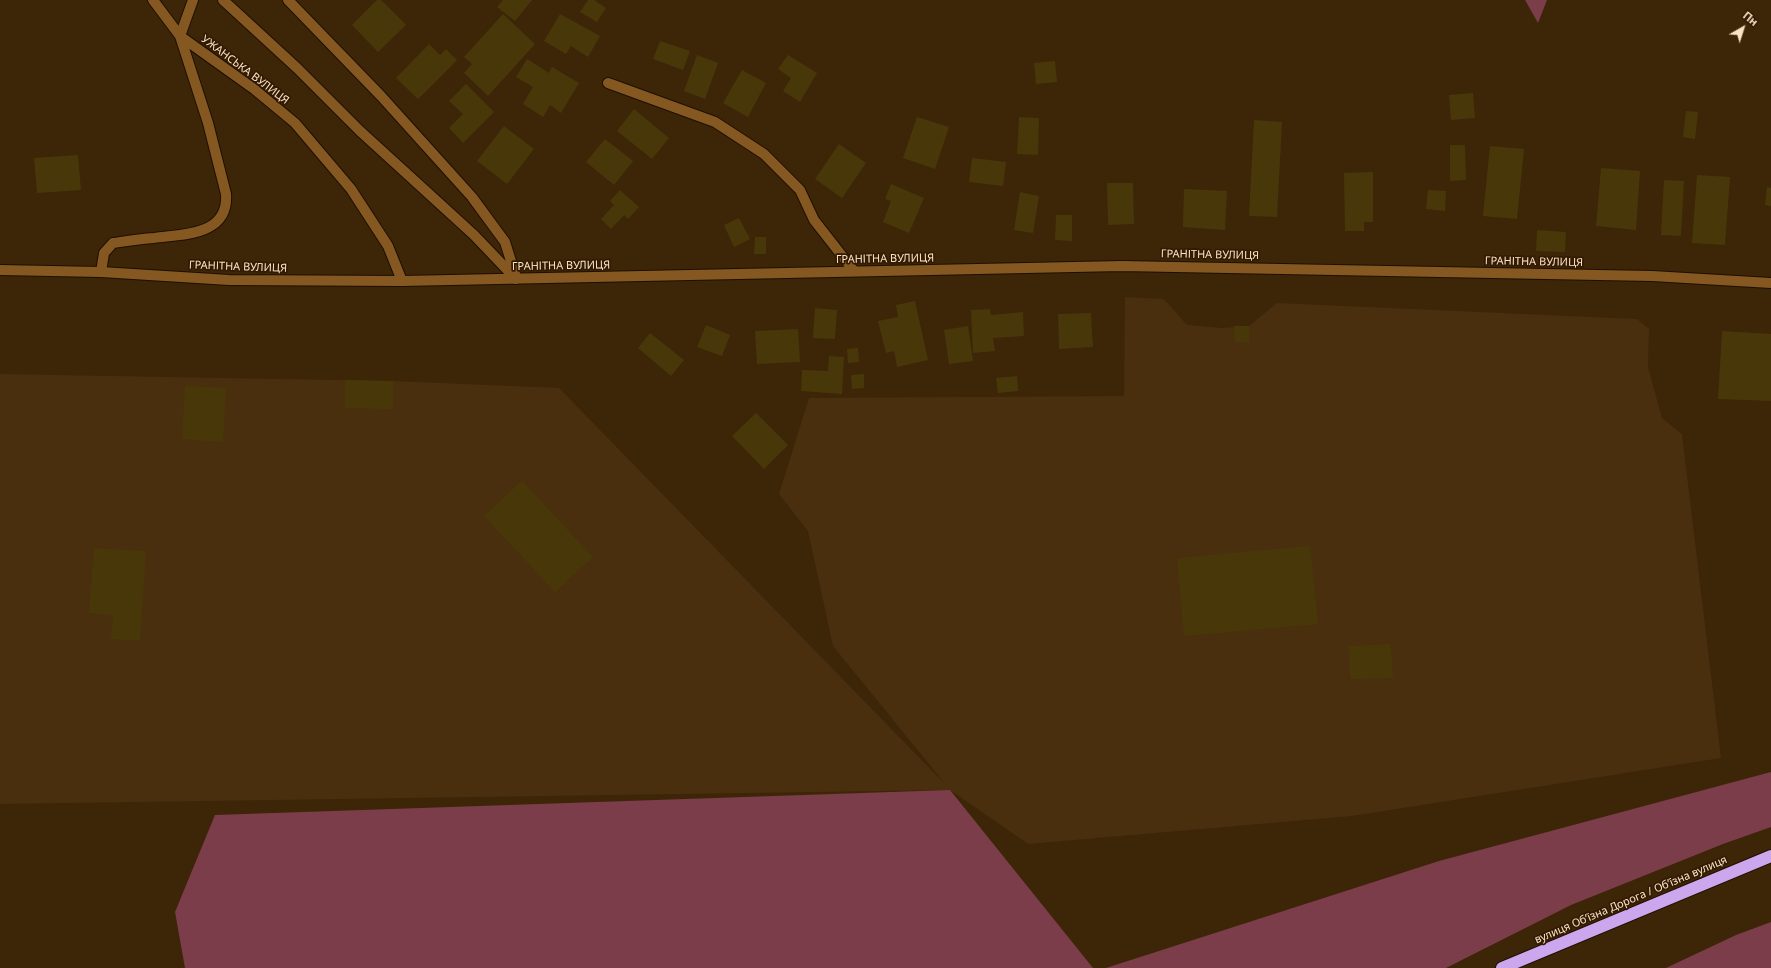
<!DOCTYPE html>
<meta charset="utf-8">
<style>
body{margin:0}
#map{position:relative;width:1771px;height:968px;overflow:hidden;background:#3d2508;font-family:"Noto Sans",sans-serif}
canvas{display:block}
.north{position:absolute;left:1723px;top:8px;width:40px;height:40px;-webkit-text-stroke:3px #321b00;paint-order:stroke;rotate:39deg;font-size:11px;font-weight:700;line-height:16px;text-align:center;color:#fbe1c6}
.north::after{content:'';display:block;margin:auto;width:14px;height:18px;background:#fbe1c6;clip-path:polygon(50% 0,100% 100%,50% 72%,0 100%)}
</style>
<div id="map">
<canvas width="1771" height="968"></canvas>
<div class="north">Пн</div>
</div>
<script>
const ctx = document.querySelector('canvas').getContext('2d');
ctx.lineJoin = 'round';
function fill(path, color) {
  ctx.fillStyle = color;
  ctx.fill(path, 'evenodd');
}
function stroke(path, color, width, dash) {
  ctx.strokeStyle = color;
  ctx.lineWidth = width;
  ctx.lineCap = dash ? 'butt' : 'round';
  ctx.setLineDash(dash || []);
  ctx.stroke(path);
}
function label(font, color, halo, rows, align = 'center') {
  ctx.font = font + ' "Noto Sans",sans-serif';
  ctx.lineWidth = 3.5;
  ctx.setLineDash([]);
  ctx.textBaseline = 'middle';
  ctx.strokeStyle = halo;
  ctx.fillStyle = color;
  for (const [text, x, y, turn = 0] of rows) {
    ctx.save();
    ctx.translate(x, y);
    ctx.rotate((+turn || 0) * Math.PI / 180);
    ctx.textAlign = isNaN(turn) ? turn : align;
    if (halo) ctx.strokeText(text, 0, 0);
    ctx.fillText(text, 0, 0);
    ctx.restore();
  }
}
fill(new Path2D(`
 M1125,297L1164,299L1187,325L1222,328L1249,326L1277,303L1637,319L1649,329L1648,367L1662,418L1682,434L1721,758L1352,816L1028,844L950,790L0,804V374L393,381L559,388L946,785L833,646L808,531L779,494L809,398L1124,396Z`), '#492f0d');
fill(new Path2D(`
 M1525,0H1547L1538,23Z
 M1771,772V827L1723,844L1571,905L1446,968H1106L1439,861Z
 M950,790L1093,968H185L175,912L215,815Z
 M1771,922V968H1666L1736,935Z`), '#7c3d4a');
fill(new Path2D(`
 M377,0H381L406,25L378,52L352,25Z
 M503,0H532L515,21L497,7Z
 M588,0H594L606,8L597,22L580,12Z
 M503,14L535,44L488,96L464,73L472,64L464,57Z
 M560,14L600,36L588,57L571,46L566,54L544,41Z
 M660,41L690,51L683,70L653,59Z
 M429,44L440,55L446,49L457,60L418,99L396,78Z
 M697,55L718,63L705,99L684,91Z
 M788,55L817,73L800,102L783,91L791,78L778,69Z
 M527,59L549,73L552,67L579,83L561,113L550,105L543,117L523,104L533,87L516,77Z
 M1055,61L1057,82L1036,84L1034,63Z
 M742,70L766,83L748,117L723,103Z
 M466,84L494,112L463,143L449,128L463,114L449,101Z
 M1473,93L1475,118L1451,120L1449,95Z
 M634,109L669,138L652,159L617,131Z
 M1686,111L1698,112L1695,139L1683,137Z
 M917,117L949,127L935,169L903,158Z
 M1019,117L1039,118L1038,155L1017,154Z
 M1254,120L1282,122L1277,217L1249,216Z
 M504,126L534,149L507,184L477,161Z
 M605,139L633,161L614,185L586,162Z
 M839,144L866,163L842,198L815,179Z
 M1450,145H1465L1466,180L1450,181Z
 M1490,146L1524,149L1517,219L1483,216Z
 M78,155L81,190L37,193L34,158Z
 M972,158L1006,162L1003,186L969,182Z
 M1601,168L1640,171L1636,230L1596,226Z
 M1373,172V222H1364V231H1345L1344,173Z
 M1697,175L1730,177L1725,245L1692,243Z
 M1664,180L1684,181L1681,236L1661,235Z
 M1107,183H1133L1134,224L1108,225Z
 M891,184L924,198L909,233L883,222L891,201L885,199Z
 M1767,187L1771,188V206L1765,205Z
 M1184,189L1227,191L1225,230L1183,227Z
 M620,190L639,207L628,219L624,215L611,229L601,219L614,205L610,201Z
 M1428,190L1446,191L1445,211L1426,209Z
 M1020,192L1039,196L1033,233L1014,230Z
 M1056,215H1072V241L1055,240Z
 M739,218L750,239L734,247L724,225Z
 M1537,230L1566,232L1565,252L1536,251Z
 M755,237H766V254H754Z
 M915,301L928,360L897,367L894,351L886,353L878,321L898,317L896,305Z
 M815,308L837,310L835,339L813,338Z
 M990,309L991,315L1023,312L1024,336L993,338L995,351L973,353L971,310Z
 M1091,313L1093,347L1059,349L1058,314Z
 M706,325L730,335L722,356L697,347Z
 M968,326L973,361L949,364L944,330Z
 M1234,326H1249V342H1235Z
 M798,329L800,362L757,364L755,331Z
 M1722,331L1771,334V401L1718,399Z
 M650,333L684,360L671,376L638,348Z
 M858,348L859,362L848,363L847,349Z
 M829,356L844,357L842,394L801,391L802,370L828,371Z
 M864,374V388L852,389L851,375Z
 M1017,376L1018,391L998,393L996,378Z
 M345,380L393,381V409L345,408Z
 M185,386L226,388L223,442L182,439Z
 M756,413L788,445L764,469L732,436Z
 M522,481L593,557L555,592L484,516Z
 M1310,546L1318,624L1184,636L1177,558Z
 M94,548L146,551L140,641L111,639L113,615L89,613Z
 M1391,644L1393,678L1350,679L1349,646Z`), '#483809');
const lane = new Path2D(`
 M223,0L297,68L360,131L474,235L516,279
 M288,0L381,96L472,197L505,242L516,277
 M180,36L193,0
 M608,83L715,122L764,154L800,190L814,220L854,271`);
const street = new Path2D(`
 M180,36L254,89L295,123L351,189L388,246L402,281
 M101,272L104,253L113,243C127,241 140,239 154,238C183,234 229,236 226,194L208,123L180,36L153,0`);
const secondary = new Path2D(`
 M0,270L101,272L229,280L402,281L1122,266L1652,276L1771,283`);
const highway = new Path2D(`
 M1502,968L1771,856`);
stroke(lane, '#1e1002', 12);
stroke(street, '#1e1002', 12);
stroke(secondary, '#1e1002', 12);
stroke(highway, '#1e1002', 14);
stroke(lane, '#855822', 10);
stroke(street, '#855822', 10);
stroke(secondary, '#855822', 10);
stroke(highway, '#cca7ee', 12);
label('11px', '#fbe1c6', '#321b00', [
 ["УЖАНСЬКА ВУЛИЦЯ",245,70,37],
 ["ГРАНІТНА ВУЛИЦЯ",1210,255,1],
 ["ГРАНІТНА ВУЛИЦЯ",885,259,-1],
 ["ГРАНІТНА ВУЛИЦЯ",1534,262,1],
 ["ГРАНІТНА ВУЛИЦЯ",561,266,-1],
 ["ГРАНІТНА ВУЛИЦЯ",238,267,2],
 ["вулиця Обʼїзна Дорога / Обʼїзна вулиця",1631,900,-23]
]);
</script>
